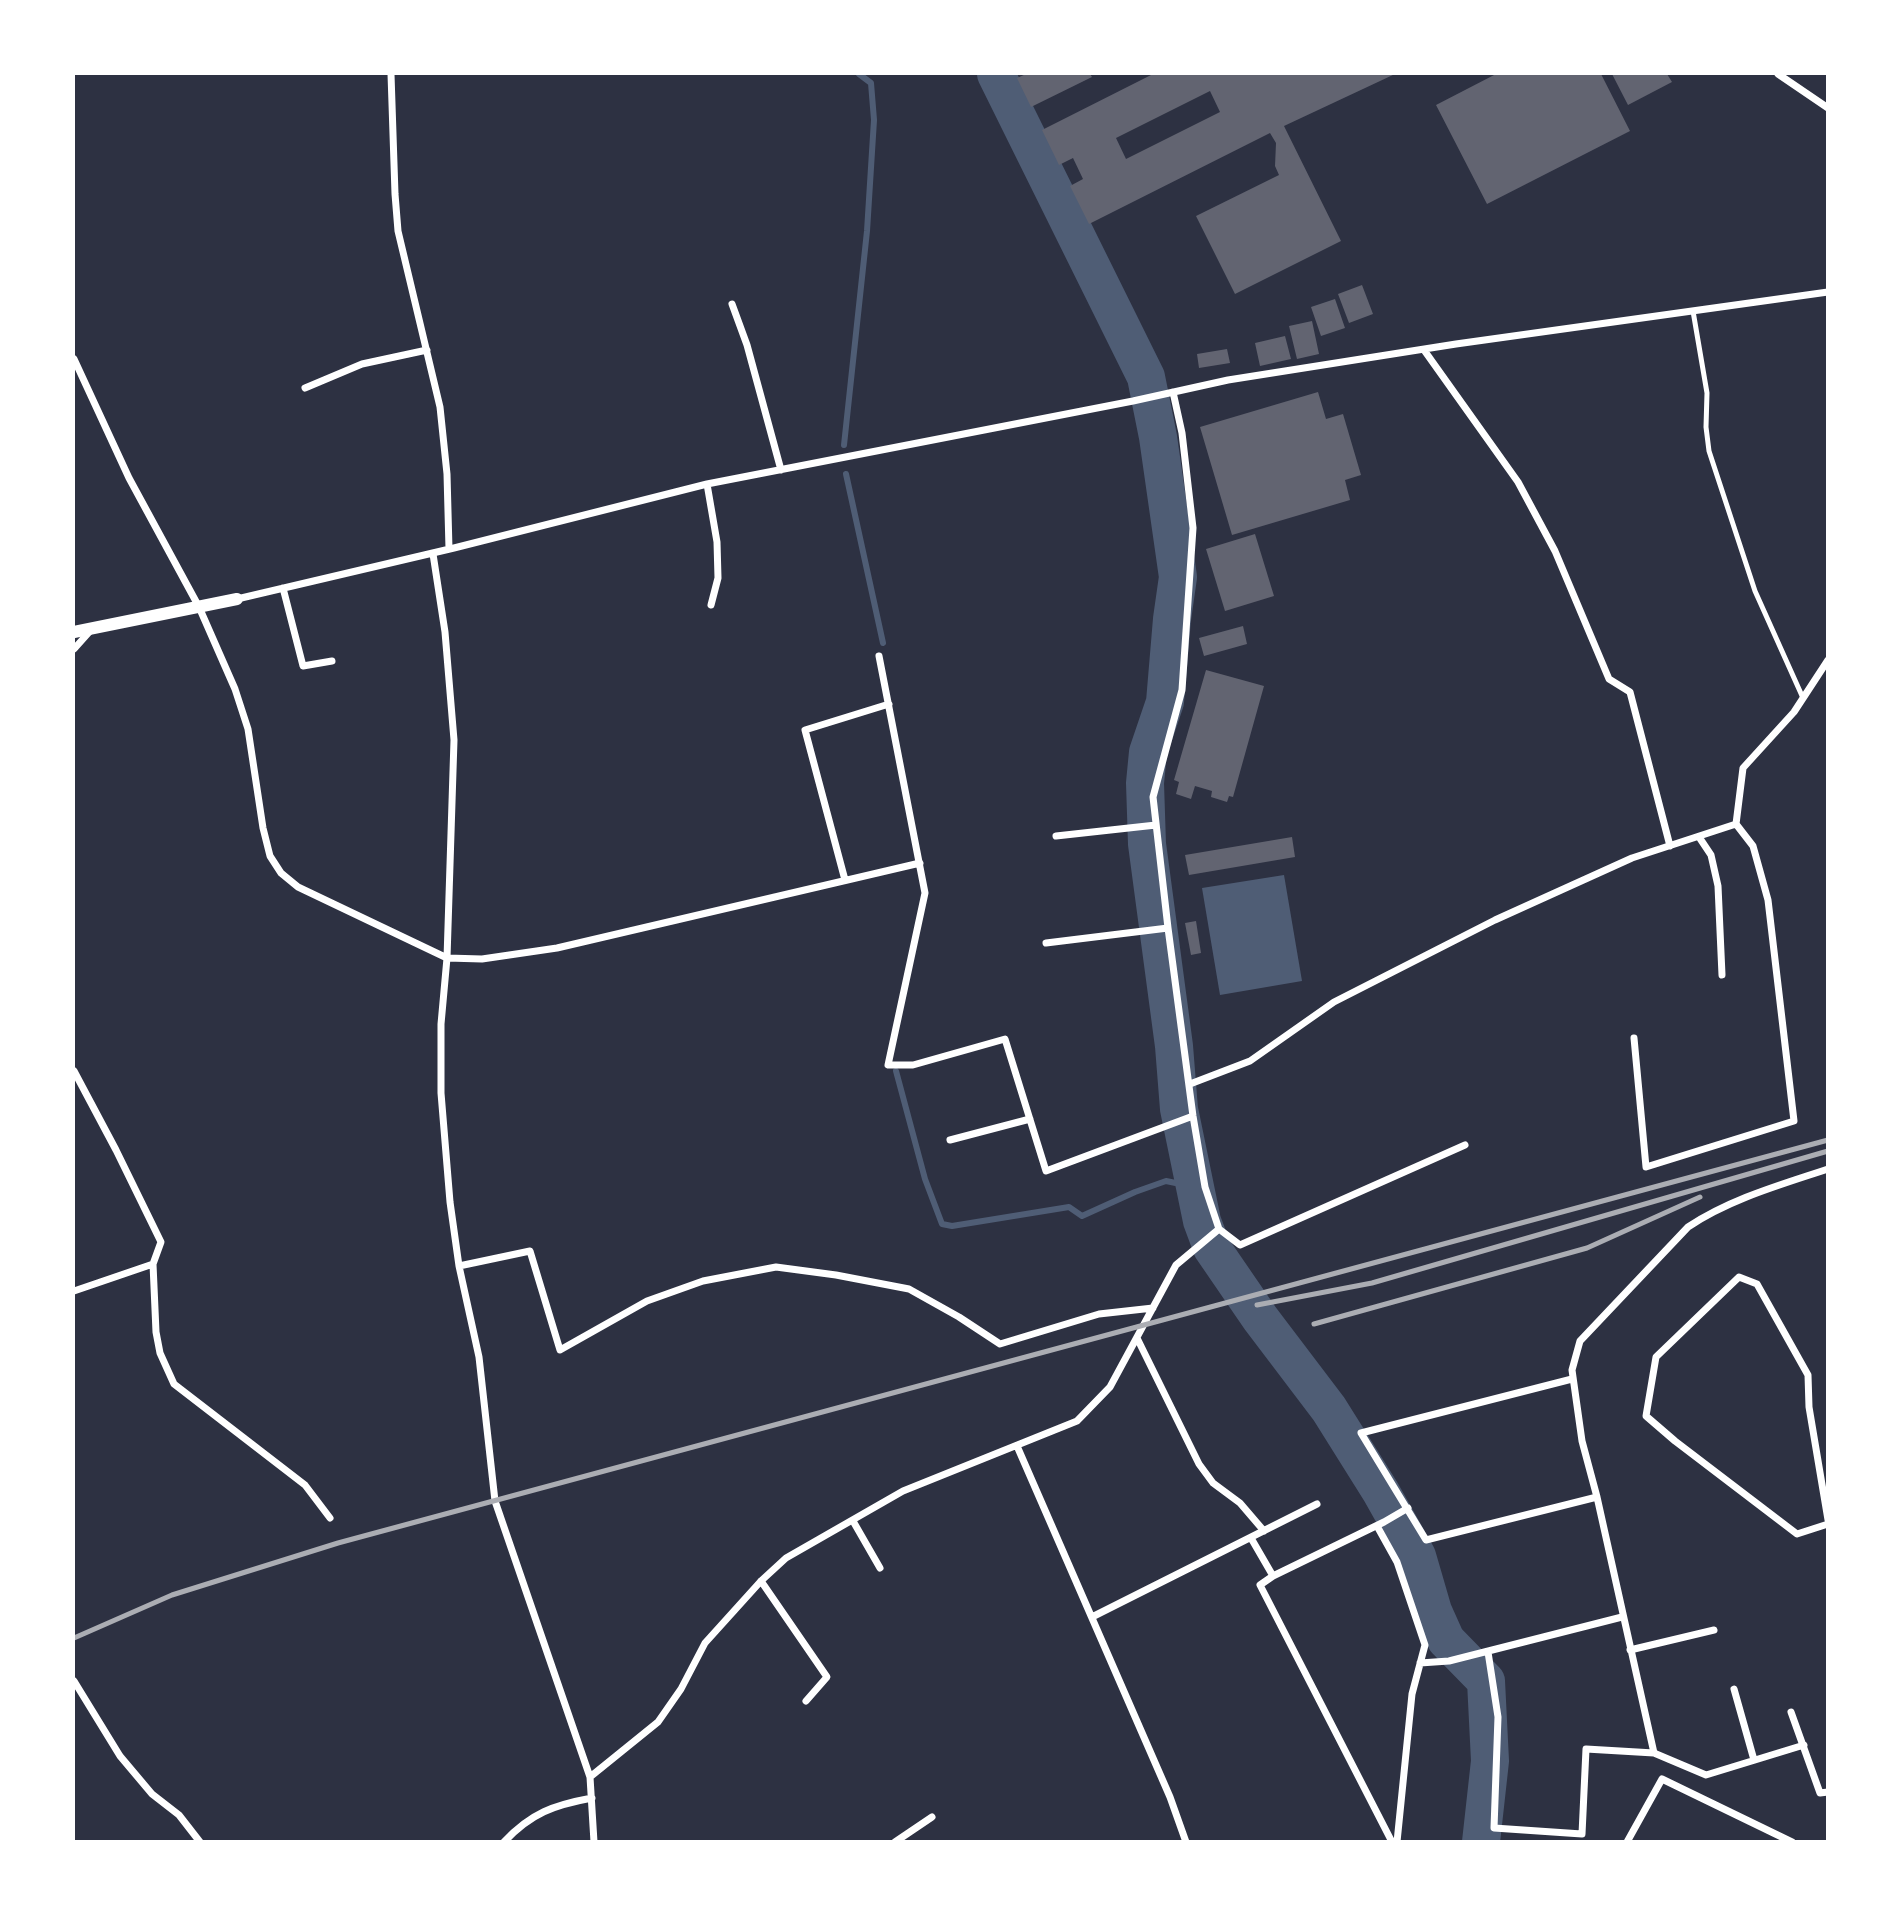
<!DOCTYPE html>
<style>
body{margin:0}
#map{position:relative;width:1901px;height:1915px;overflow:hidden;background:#2d3142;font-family:"Crimson Pro",serif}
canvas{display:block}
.frame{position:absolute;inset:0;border:75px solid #fff;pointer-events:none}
</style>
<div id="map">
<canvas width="1901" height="1915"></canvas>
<div class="frame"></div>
</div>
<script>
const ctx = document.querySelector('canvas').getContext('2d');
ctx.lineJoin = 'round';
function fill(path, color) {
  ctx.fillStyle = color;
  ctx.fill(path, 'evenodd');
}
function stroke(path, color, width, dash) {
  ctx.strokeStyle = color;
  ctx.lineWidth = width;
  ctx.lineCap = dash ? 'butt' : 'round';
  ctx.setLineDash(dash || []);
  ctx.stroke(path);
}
fill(new Path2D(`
 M1284,875L1302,981L1220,995L1202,888Z`), '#4f5d75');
stroke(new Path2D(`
 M844,445L867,231L874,120L871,83L859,74
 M846,474L883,643
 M896,1071L925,1179L942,1224L952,1226L1069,1207L1082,1216L1135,1192L1166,1181L1195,1187`), '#4f5d75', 6);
stroke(new Path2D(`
 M996,74L1146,377L1158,437L1178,577L1172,619L1165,702L1148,752L1145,783L1147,844L1174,1046L1179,1109L1202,1221L1212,1248L1260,1318L1329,1409L1381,1492L1417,1556L1433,1611L1446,1640L1486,1681L1490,1761L1481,1842`), '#4f5d75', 38);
fill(new Path2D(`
 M1026,74H1090L1092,77L1031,107L1017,78Z
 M1153,74H1395L1284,126L1341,241L1235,294L1196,216L1279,175L1275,166L1276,143L1270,133L1089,224L1070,186L1083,179L1073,158L1059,165L1042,130ZM1210,91L1220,112L1126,159L1116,138Z
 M1496,74H1601L1630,131L1487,204L1436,105Z
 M1612,74H1667L1672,82L1628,105Z
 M1362,285L1373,314L1349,323L1338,294Z
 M1335,299L1345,328L1321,336L1311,307Z
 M1312,321L1319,354L1297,359L1289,326Z
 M1285,336L1291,359L1260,366L1255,343Z
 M1227,349L1230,363L1199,368L1197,354Z
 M1318,392L1326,419L1343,414L1361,475L1345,480L1350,500L1232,535L1200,427Z
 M1255,534L1274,596L1225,611L1206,549Z
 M1243,626L1247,644L1204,656L1199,638Z
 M1206,670L1264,686L1233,797L1229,796L1227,802L1211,797L1212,791L1195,786L1191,799L1176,794L1179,782L1174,780Z
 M1292,837L1295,857L1189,875L1185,855Z
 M1196,921L1201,953L1191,955L1185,923Z`), '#626471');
stroke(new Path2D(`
 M1693,311L1707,393L1706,427L1709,451L1755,591L1803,698`), '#fff', 5);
stroke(new Path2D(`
 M391,74L395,194L398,231L440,407L447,474L449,549
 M1778,74L1828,108
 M732,304L747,345L781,470
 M1424,350L1518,482L1555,551L1609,679L1630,692L1670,846
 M74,359L129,478L199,607L235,689L248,729L263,828L270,856L281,873L298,887L447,958L482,959L557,948L920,863
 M305,388L362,364L427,350
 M1173,392L1182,433L1193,528L1182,690L1153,797L1168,928L1193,1116L1205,1187L1219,1229L1240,1245L1465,1145
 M707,484L717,542L718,578L711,605
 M433,554L445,632L454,740L447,958L441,1024V1093L450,1202L459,1266L479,1357L495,1501L590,1777L594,1842
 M283,588L303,666L332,661
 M237,599L454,548L707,484L1133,401L1228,380L1456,344L1828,292
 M74,649L91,630
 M879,656L925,893L888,1065H913L1005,1039L1046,1171L1193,1116
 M1056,836L1156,825
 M1699,837L1711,855L1718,886L1722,975
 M845,880L805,730L889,704
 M1046,943L1168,928
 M1634,1038L1646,1167L1794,1121L1768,900L1753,846L1736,824
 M74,1071L116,1150L161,1242L153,1264L156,1332L160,1353L174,1384L305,1485L330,1518
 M1190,1084L1250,1061L1334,1002L1495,920L1632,858L1736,824L1743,768L1794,712L1828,660
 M950,1140L1030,1119
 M459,1266L530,1251L560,1350L647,1301L703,1281L776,1267L836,1275L909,1289L959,1317L1000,1344L1099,1314L1153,1308
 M74,1291L153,1264
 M1137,1338L1199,1464L1213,1483L1240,1503L1264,1531
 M1572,1379L1361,1433L1426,1540L1597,1497
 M1017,1446L1170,1797L1186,1842
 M1828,1520L1809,1407L1808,1375L1757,1284L1739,1277L1656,1357L1646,1416L1675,1441L1797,1534L1828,1524
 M853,1521L880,1568
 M1377,1526L1397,1562L1425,1645L1412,1694L1397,1842
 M1251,1538L1273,1576
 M761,1581L827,1677L806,1701
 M1092,1617L1317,1504
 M1630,1650L1714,1630
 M1488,1652L1498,1717L1494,1828L1582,1834L1586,1749L1654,1753L1706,1775L1804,1745
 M1420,1663L1449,1661L1622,1617
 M74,1681L120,1756L152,1794L179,1815L200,1842
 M1734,1689L1754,1760
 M1791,1712L1820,1793L1828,1792
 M1654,1753L1597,1497L1582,1441L1572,1370L1580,1341L1688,1227C1730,1199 1780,1185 1828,1169
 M590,1777L658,1722L681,1689L705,1643L761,1581L786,1558L903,1491L1077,1421L1110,1387L1176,1265L1219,1229
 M504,1842C531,1813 554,1805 592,1798
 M895,1842L932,1817
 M1392,1842L1260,1585L1273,1576L1384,1522L1408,1508
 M1627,1842L1662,1779L1792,1842`), '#fff', 7);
stroke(new Path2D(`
 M74,632L237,599`), '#fff', 12);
stroke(new Path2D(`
 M1257,1305L1372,1283L1828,1151
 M1314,1324L1587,1248L1700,1197
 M74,1638L172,1595L338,1543L1828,1140`), '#abadb3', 5);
</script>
